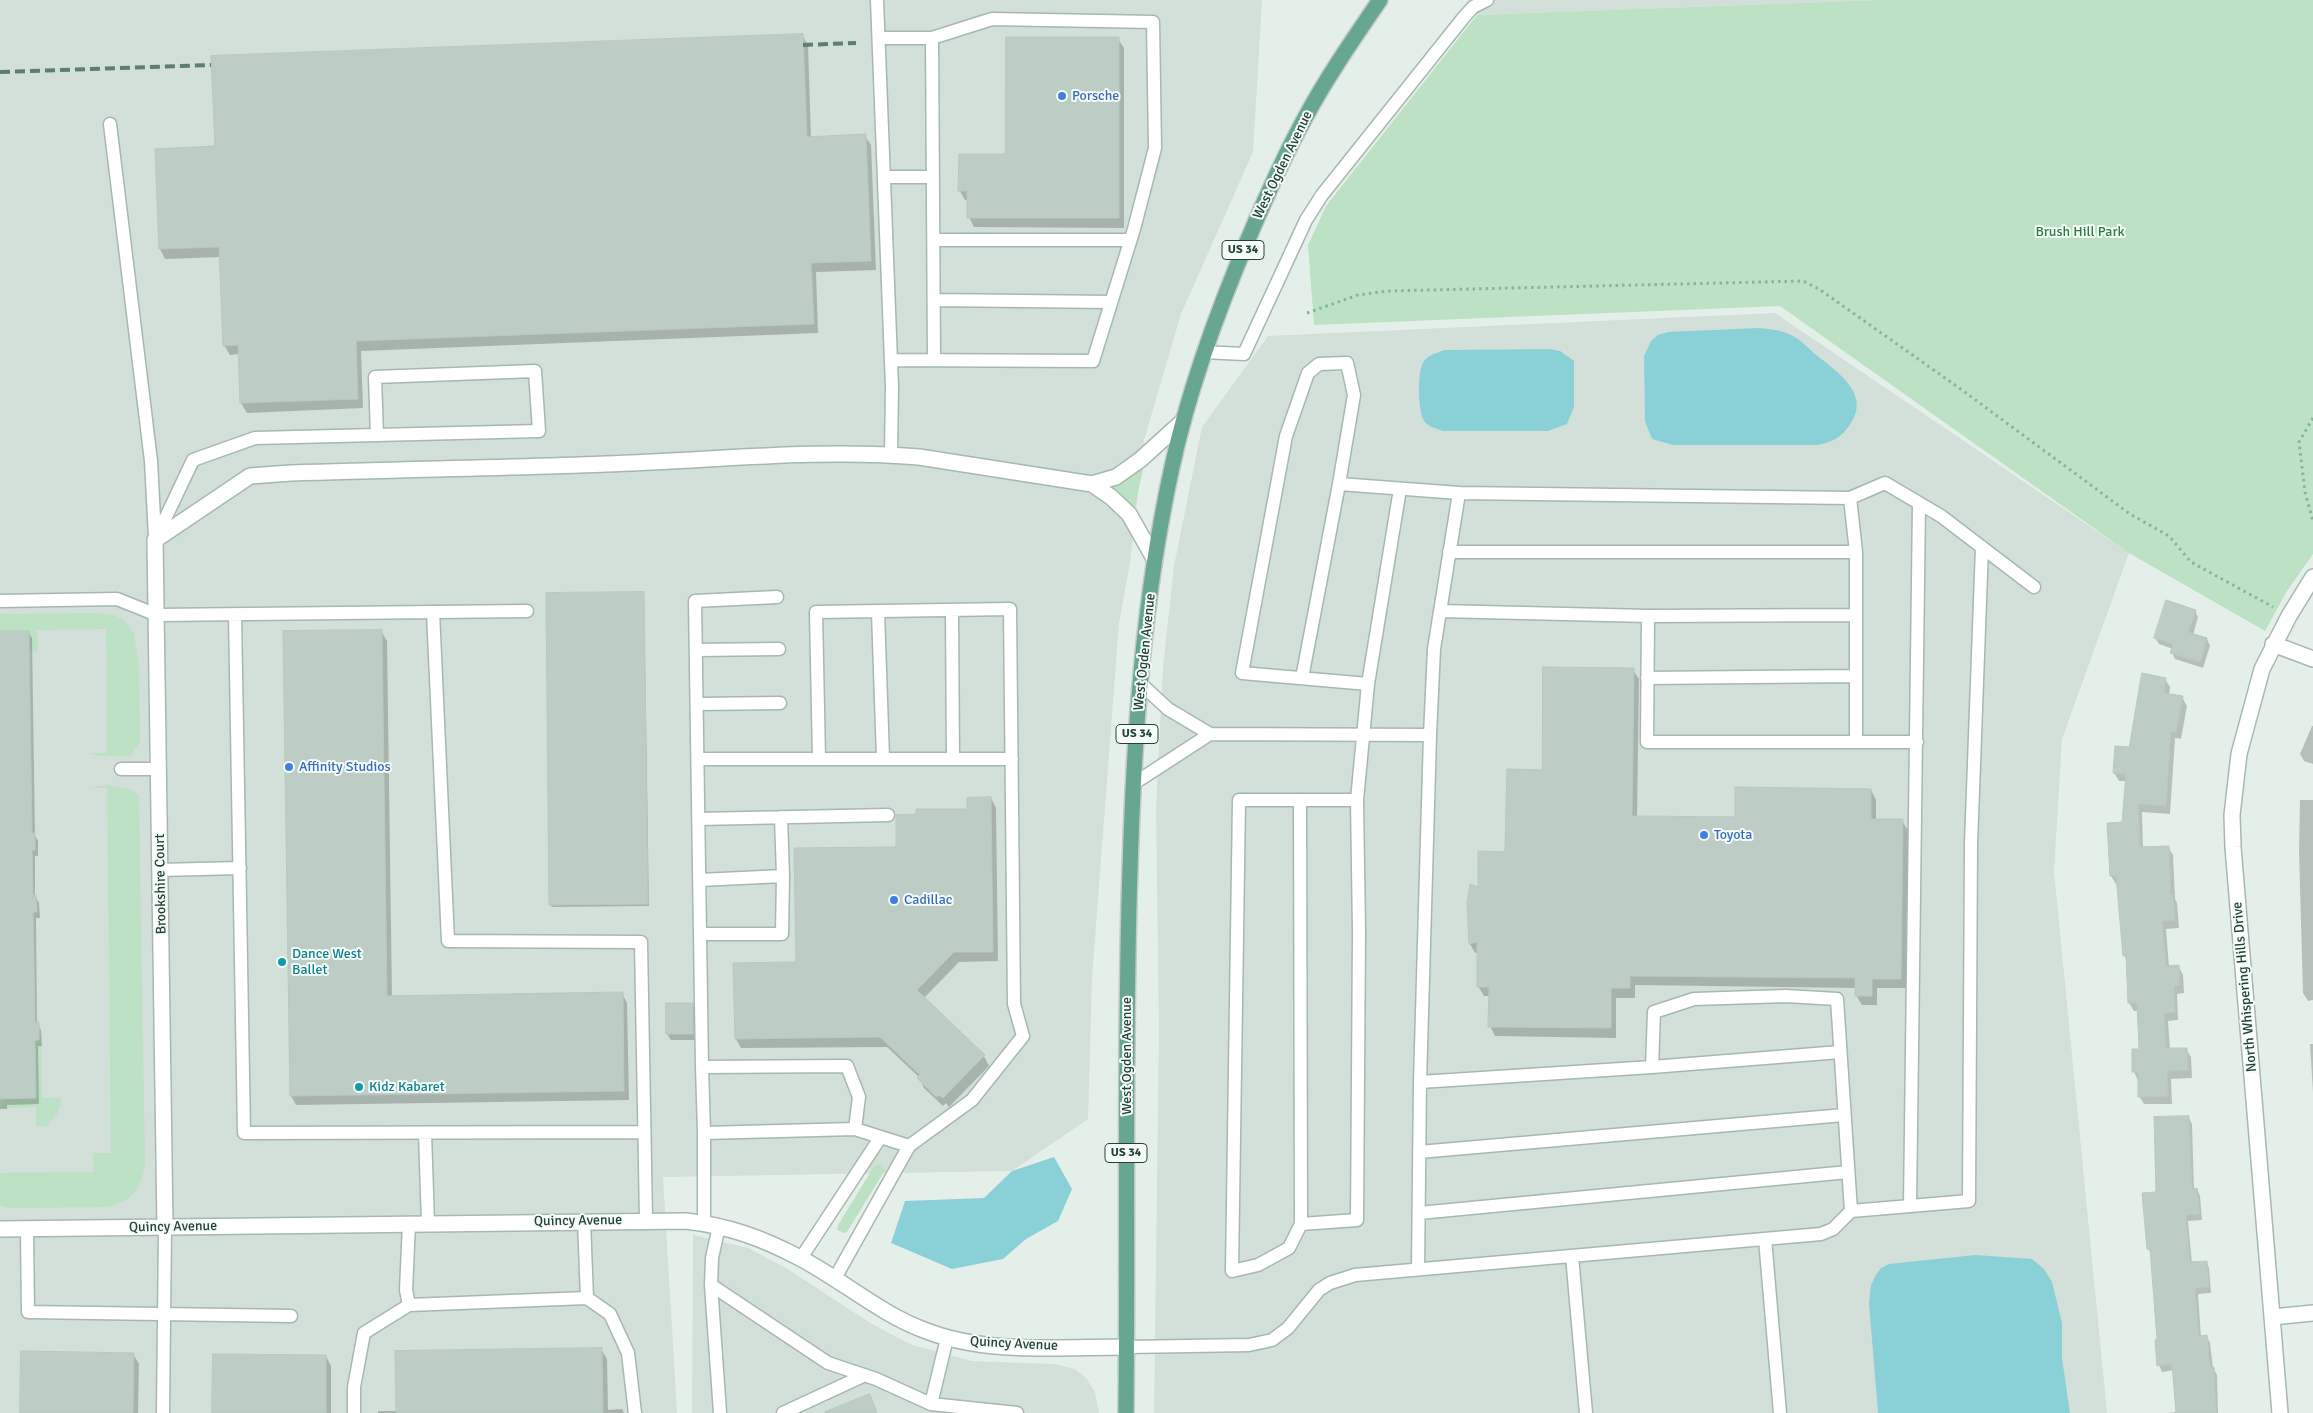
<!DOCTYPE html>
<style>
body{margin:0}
canvas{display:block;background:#e5efea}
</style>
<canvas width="2313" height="1413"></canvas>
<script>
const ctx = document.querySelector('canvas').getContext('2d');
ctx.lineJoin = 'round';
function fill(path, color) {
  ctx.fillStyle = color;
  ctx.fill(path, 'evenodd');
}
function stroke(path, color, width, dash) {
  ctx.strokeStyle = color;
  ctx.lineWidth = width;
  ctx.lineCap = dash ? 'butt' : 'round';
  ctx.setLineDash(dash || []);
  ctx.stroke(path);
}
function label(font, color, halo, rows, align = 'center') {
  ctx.font = font + ' Signika,sans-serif';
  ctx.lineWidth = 4;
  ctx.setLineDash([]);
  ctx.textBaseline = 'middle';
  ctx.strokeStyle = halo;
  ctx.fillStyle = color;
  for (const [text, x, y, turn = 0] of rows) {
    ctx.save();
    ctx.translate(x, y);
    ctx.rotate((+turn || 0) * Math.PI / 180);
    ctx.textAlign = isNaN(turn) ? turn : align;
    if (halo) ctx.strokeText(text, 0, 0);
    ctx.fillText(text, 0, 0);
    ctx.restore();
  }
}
fill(new Path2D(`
 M0,0H1262L1253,152L1181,314L1144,440L1130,563L1119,623L1092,978L1088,1119L1012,1171L663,1177L677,1413H0Z
 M1482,0H1879L1477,15Z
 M1775,313L2129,553L2062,739L2054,871L2107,1413H1154L1159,1030L1156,808L1163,667L1174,566L1202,427L1268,336Z
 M693,1235L748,1248L786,1268L872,1324L912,1345L972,1361L1054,1364L1075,1369L1086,1378L1095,1392L1099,1413H692Z`), '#d3dfd9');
fill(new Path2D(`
 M1879,0H2313V554L2287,591L2265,631L2129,553L1780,306L1314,325L1308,245L1326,206L1477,15Z
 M1144,465L1134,511L1127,500L1105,487Z
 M92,613L114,615L125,621L134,634L139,667L140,743L130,756H102L88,753H107L106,629L37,630L38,652L29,650V631H0V614Z
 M107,785L130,789L139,796L145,1164C140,1191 134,1199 108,1207L9,1208L0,1205V1173L93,1172V1153H111L107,788H89Z
 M41,1036L42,1098H61C61,1111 56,1117 46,1126H36V1107L0,1108L35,1040H39Z
 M881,1164L885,1170L847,1232L844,1233L837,1230L838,1225L873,1168L876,1165Z`), '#bde1c4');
fill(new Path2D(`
 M1758,328C1769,329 1781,330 1791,335C1800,339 1808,348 1815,354C1835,370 1871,393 1851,423C1842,437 1833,442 1817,445H1673L1652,439L1645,421L1644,356L1651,341L1658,335L1668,332Z
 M1549,349L1560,351L1574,361V407L1567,424L1548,431H1443C1436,428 1427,427 1423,419C1418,408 1417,370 1424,361C1429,354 1438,353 1445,350Z
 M1054,1157L1072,1189L1058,1221L1026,1239L1003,1259L952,1269L891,1243L905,1201L984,1198L1012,1171Z
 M1975,1255L2032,1259L2044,1269L2052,1282L2062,1323V1358L2070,1413H1878L1869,1303L1871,1285L1876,1275L1881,1268L1889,1264Z`), '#8ad1d7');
fill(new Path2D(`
 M802,35L808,45L811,138L865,136L871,145L876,270L816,272L818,333L361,351L363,408L247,413L241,403L239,354L230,355L224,345L221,257L165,259L160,249L156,150L216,148Z
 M1118,39L1124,48V228L974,227L969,217V200H965L960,191L1007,156Z
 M644,593L649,906L552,907L550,905Z
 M2195,611L2198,617L2193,635L2207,639L2210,646L2203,668L2175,659L2172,652L2173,649L2159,644L2155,638Z
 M381,631L387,641L392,997L622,993L627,1003L629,1100L296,1105L291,1096Z
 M0,632H28L32,638L35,835L38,841V856H35V896L39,903L40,918H36L37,1022L41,1030L42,1046H38L39,1104L7,1105V1109H0Z
 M1633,670L1639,679L1637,817L1736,818L1871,790L1876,800V820L1902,821L1908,830L1906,988H1877V1005H1862L1856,995V988L1635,985V998H1616V1038L1495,1036L1490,1026V996H1484L1478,986L1479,952L1475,953L1470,944L1468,903L1507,853L1543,771Z
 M2165,679L2170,687L2169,695L2182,697L2187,706L2181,739L2175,738L2170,814L2142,812L2143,848L2168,847L2173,855L2175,899L2177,903L2179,928L2166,929L2169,967H2179L2183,975L2184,993L2177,994L2178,1020L2168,1021L2170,1049H2186L2191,1057L2192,1078L2171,1079L2172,1104H2144L2139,1096L2138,1080L2134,1072L2140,1050L2138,1011H2134L2129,1003L2127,961L2124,955L2118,884H2116L2111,876L2109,824L2124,823L2127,781H2119L2114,773L2130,748Z
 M2312,726H2313V764L2304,761L2300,754Z
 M991,798L996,808L998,961L959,962L924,998L984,1056L989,1066L949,1107L946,1103L943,1106L924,1088L919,1077L887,1047L741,1048L736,1039L797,963L897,848Z
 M2300,800H2313V1000L2308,1001L2303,993L2299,851Z
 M692,1004L696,1011V1040H671L667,1034Z
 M2310,1044H2313V1093Z
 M2189,1118L2192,1124L2194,1190L2197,1189L2200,1196L2202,1220L2188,1221L2192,1264L2206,1262L2209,1268L2211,1293L2198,1294L2201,1337H2207L2210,1343L2213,1368L2217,1375L2218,1413H2167L2177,1412L2174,1370L2162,1372L2159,1365V1340L2152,1255L2148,1249L2143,1194L2158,1193Z
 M601,1349L607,1359L608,1410L622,1409L624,1413H378V1411H397Z
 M133,1354L139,1364L138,1413H21Z
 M326,1356L331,1366V1413H213Z`), '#0003');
const building = new Path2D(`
 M803,34L807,137L866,134L871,261L811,263L814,324L356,341L358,399L240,403L238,345L223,346L219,247L159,249L155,149L215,146L211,56Z
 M1006,37H1119V218H967V191H958L959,154H1005Z
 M644,592L648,904L549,905L546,593Z
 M2166,600L2196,610L2188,632L2207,638L2200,662L2170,653L2173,644L2154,638Z
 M382,630L387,996L623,992L624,1091L290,1096L283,631Z
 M0,631H29L32,833H35V850H32L33,895H36L37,912H33L35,1022H39V1040H35L36,1098L0,1099Z
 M1543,667L1634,668L1632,816L1735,817V787L1871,789V819H1903L1901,979H1872V996H1855V978L1630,976V988H1611V1028L1488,1027L1489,987H1477V942L1469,944L1467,903L1470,884L1478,887V851L1505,852L1507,769L1542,770Z
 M2142,673L2166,678L2164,693L2183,696L2176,732L2171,731L2166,806L2138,804L2140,847L2169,846L2171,894H2173L2175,920L2162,921L2166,966L2179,965L2180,985L2174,986L2175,1012L2164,1013L2166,1048H2187L2188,1070L2167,1071L2168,1096L2138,1097V1072H2132V1049H2139L2137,1003H2128L2126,955L2123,956L2116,876H2110L2107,823L2122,822L2126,774L2113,773L2115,746L2129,747Z
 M991,797L993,952H954L917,990L985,1055L943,1098L939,1095L936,1097L917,1078L920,1075L880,1037L735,1039L733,963L796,962L794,848L896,847V815L916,814V809H967V798Z
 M666,1003H693V1034H666Z
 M2189,1116L2192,1189L2197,1188L2200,1214L2186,1215L2190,1262L2207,1261L2209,1287L2195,1288L2199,1336L2207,1335L2210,1368L2214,1367L2216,1413H2176L2172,1364L2157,1366L2155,1340L2157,1339L2150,1249H2147L2142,1193L2156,1192L2154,1117Z
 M602,1348L603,1413H396L395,1351Z
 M21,1351L134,1353L133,1413H20Z
 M213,1354L326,1355V1413H212Z
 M870,1394L877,1413H826L825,1412Z`);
fill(building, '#bdcdc5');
stroke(building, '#b7c9c0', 1);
const lane = new Path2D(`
 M877,0L892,387L891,455
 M879,38H932L934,360
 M110,124L151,461L155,537
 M884,177H933
 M934,240H1130
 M934,300L1111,302
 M1203,352L1244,354L1306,220L1322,195L1464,17L1473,7L1487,0
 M891,360L1093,361L1134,229L1155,148L1153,22L992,19L932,38
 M155,540L193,460L255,438L539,431L535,371L375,377L377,435
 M1449,552H1856L1850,498
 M1856,552V742
 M0,601L117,599L157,615L527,611
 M952,610L953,759
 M1440,611L1648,616L1647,742H1917
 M433,612L448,941L641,942L646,1220
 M878,612L883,758
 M235,614L244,1133L644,1132
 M1648,616L1856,615
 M696,650L779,649
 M1302,678L1339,484
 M1647,678L1856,676
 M1140,683L1168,709L1210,734L1430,735L1434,649L1459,493L1850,498L1885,483L1941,516L2034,587
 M1368,684L1400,489
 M697,704L780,703
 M819,758L816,612L1010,609L1014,1004L1023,1036L972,1100L909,1146L834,1280
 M698,759H1012
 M121,769H159
 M1133,784L1210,734
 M1300,800L1301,1224
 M1357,800L1359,932L1357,1220L1301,1224L1289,1248L1258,1265L1232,1271L1239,800H1357L1368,684L1242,673L1286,436L1308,373L1319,364L1347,363L1354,395L1339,484L1459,493
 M699,819L888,815
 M160,870L240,868
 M700,880L783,876L781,817
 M702,934H782L783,876
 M702,1067L695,601L777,597
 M1652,1067L1840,1052
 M1420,1082L1430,735
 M425,1133L428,1223
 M704,1133L702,1067L847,1066L859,1097L855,1129
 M1419,1152L1844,1115
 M1910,1206L1919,503
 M1419,1213L1848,1172
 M704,1223V1133L855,1129L909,1146
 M409,1224L406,1290L409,1305L587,1298L584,1221
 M719,1226L712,1258L711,1285L828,1363L876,1379L931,1404L947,1338
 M27,1229L28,1312L291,1316
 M1765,1239L1780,1413
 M1572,1256L1586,1413
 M801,1258L880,1138
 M1418,1269L1420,1082L1652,1067L1654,1012L1694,999L1786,996L1837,999L1851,1211
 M711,1285L720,1413
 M587,1298L610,1314L628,1353L635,1413
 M1127,1347L1249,1345L1272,1340L1288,1328L1319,1290L1330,1283L1355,1275L1821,1234L1833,1229L1851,1211L1969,1201L1971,844L1982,547
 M931,1404L1017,1413
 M163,1413L165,1227
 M354,1413V1387L364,1333L409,1305
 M783,1413L865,1375`);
const street = new Path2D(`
 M1092,484L1116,477L1140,460L1183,421
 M2273,644L2313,659
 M165,1227L155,540L250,476L291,473C404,469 518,468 632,463C727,459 824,449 919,457L1092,484L1111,497L1129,514L1155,560
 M0,1229L686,1221C729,1226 762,1238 800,1258C842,1280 879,1313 924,1330C987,1355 1060,1347 1127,1347
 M2272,1317L2313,1313
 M2280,1413L2233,847L2232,815L2239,754L2262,669L2289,616L2313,577`);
const primary = new Path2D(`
 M1126,1413C1128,1232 1124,1050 1130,869C1134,734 1143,599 1172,467C1189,388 1217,312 1249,237C1266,197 1284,156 1305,118C1327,77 1354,38 1380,0`);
stroke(lane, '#a7b8b1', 15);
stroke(street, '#a7b8b1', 18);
stroke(primary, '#c1cac7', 18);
stroke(new Path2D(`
 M1307,313L1358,295L1387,291L1803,281L1819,289L1962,390L2130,514L2169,536L2191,562L2273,607
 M2313,418L2299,442L2305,492L2313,521`), '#83b5a1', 3, [2.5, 4]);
stroke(lane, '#fff', 12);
stroke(street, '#fff', 15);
stroke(primary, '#67a791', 15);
stroke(new Path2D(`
 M803,45L856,43
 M0,72L211,65`), '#5d7e72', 4, [10, 5]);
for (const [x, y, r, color] of [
 [1062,96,5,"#3f7fe0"],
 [289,767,5,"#3f7fe0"],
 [1704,835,5,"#3f7fe0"],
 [894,900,5,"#3f7fe0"],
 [282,962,5,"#0f9aa8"],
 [359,1087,5,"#0f9aa8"]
]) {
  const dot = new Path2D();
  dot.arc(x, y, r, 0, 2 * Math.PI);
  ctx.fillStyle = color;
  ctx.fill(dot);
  stroke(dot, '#f6fbf8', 2);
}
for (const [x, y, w] of [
 [1243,250,42],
 [1137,734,42],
 [1126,1153,42]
]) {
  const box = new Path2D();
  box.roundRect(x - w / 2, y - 9.5, w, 19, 4);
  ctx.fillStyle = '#f6fbf8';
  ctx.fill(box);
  stroke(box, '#224337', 1);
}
label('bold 12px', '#224337', null, [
 ["US 34",1243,250],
 ["US 34",1137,734],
 ["US 34",1126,1153]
]);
label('14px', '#366cbe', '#f6fbf8', [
 ["Porsche",1072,96],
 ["Affinity Studios",299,767],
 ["Toyota",1714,835],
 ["Cadillac",904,900]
], 'left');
label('14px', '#224337', '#f6fbf8', [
 ["West Ogden Avenue",1283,165,-64],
 ["West Ogden Avenue",1145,652,-84],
 ["Brookshire Court",161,884,-91],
 ["North Whispering Hills Drive",2245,987,-95],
 ["West Ogden Avenue",1127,1056,-90],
 ["Quincy Avenue",578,1221,-1],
 ["Quincy Avenue",173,1227,-1],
 ["Quincy Avenue",1014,1344,3]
]);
label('14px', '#297d43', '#f6fbf8', [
 ["Brush Hill Park",2080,232]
]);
label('14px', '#0d838f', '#f6fbf8', [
 ["Dance West",292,954],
 ["Ballet",292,970],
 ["Kidz Kabaret",369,1087]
], 'left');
</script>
